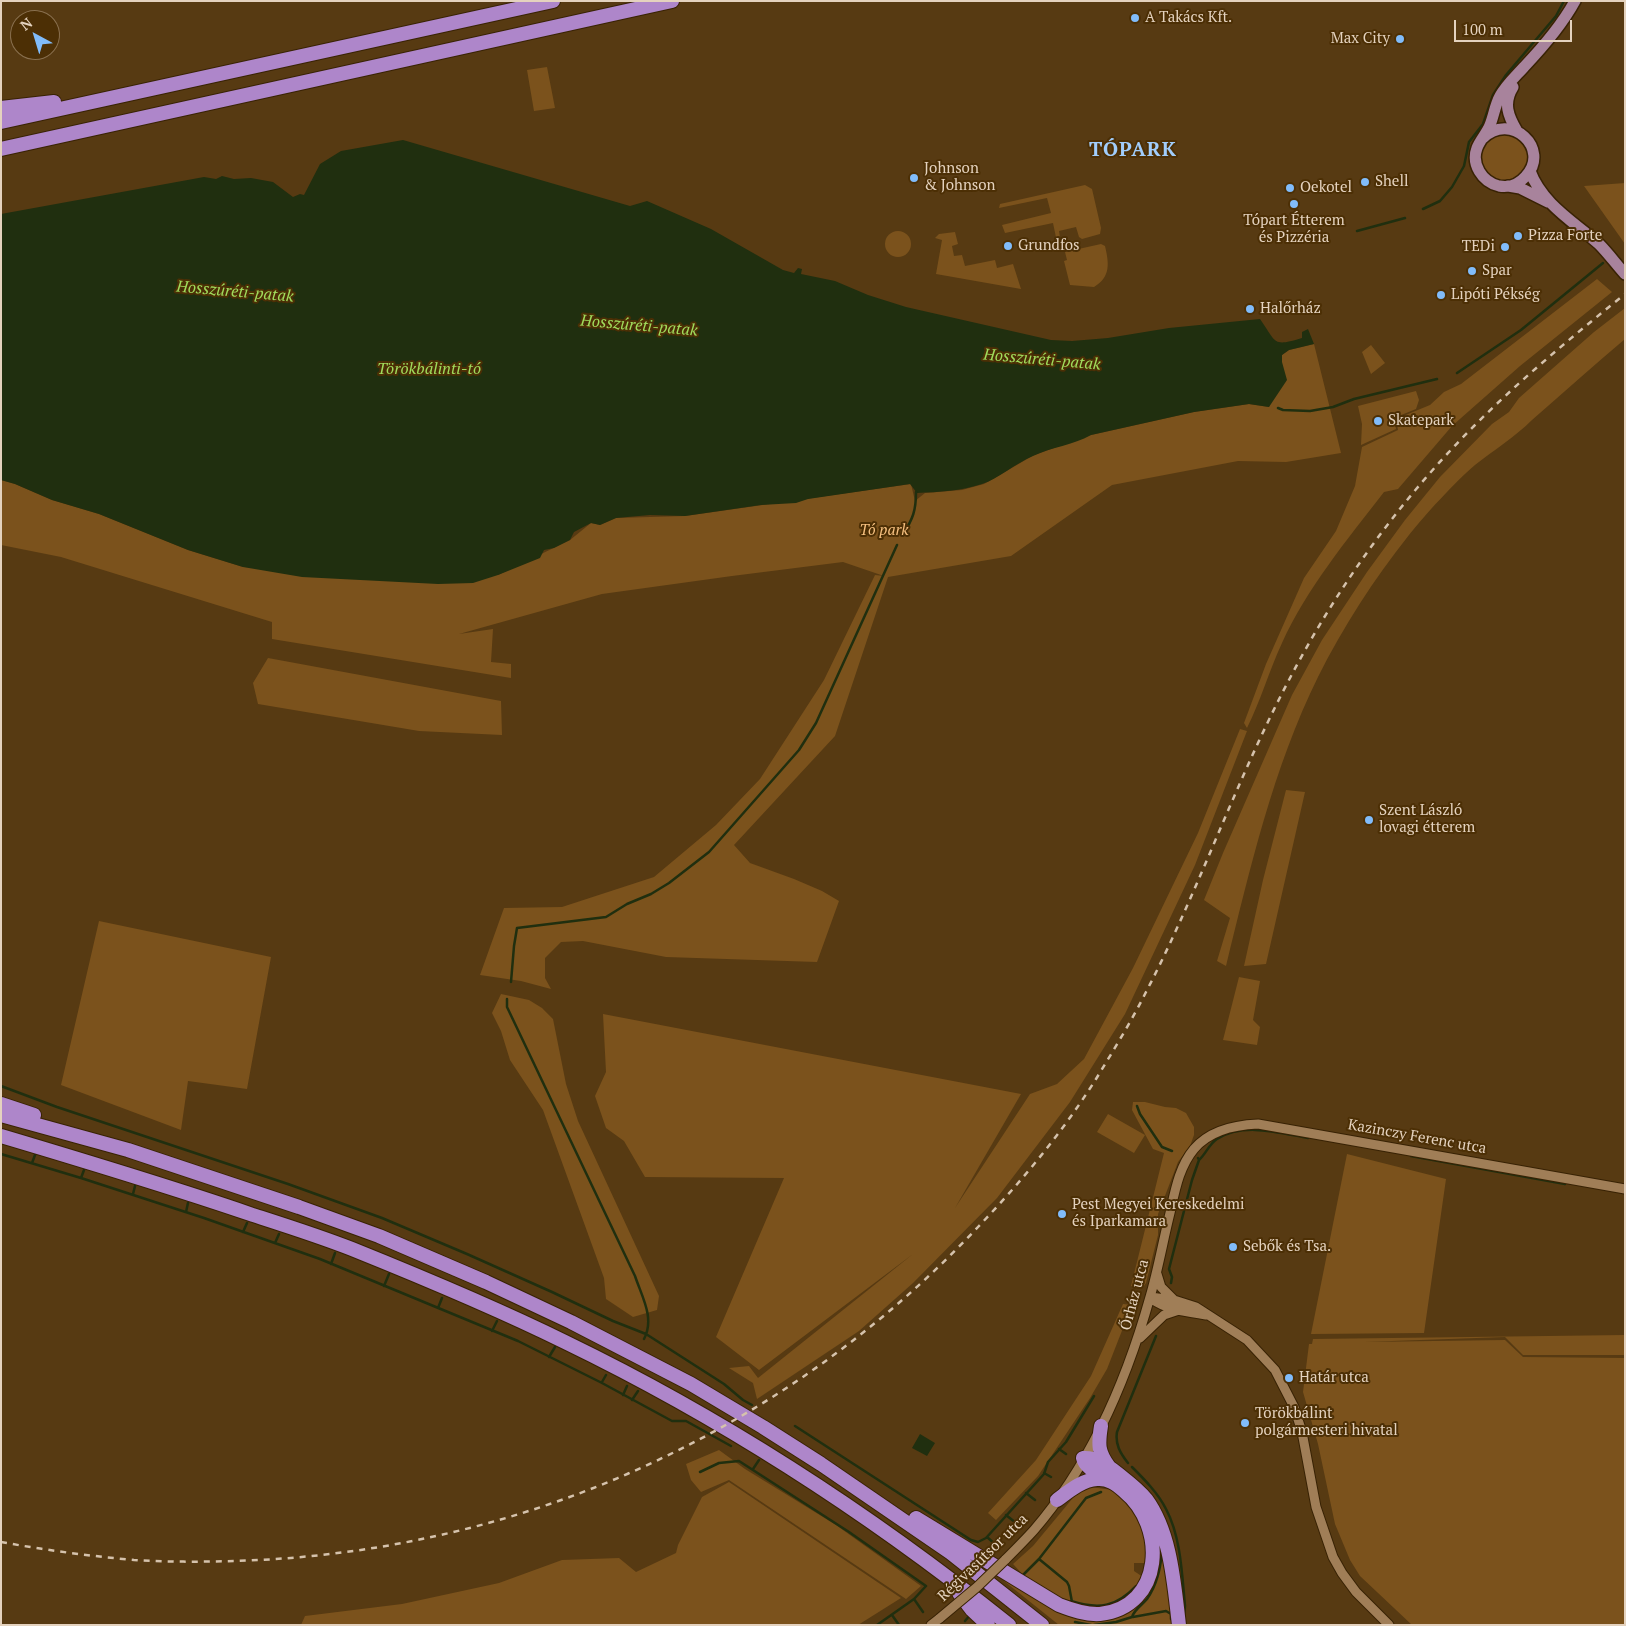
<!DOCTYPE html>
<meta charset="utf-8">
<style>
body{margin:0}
#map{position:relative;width:1626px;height:1626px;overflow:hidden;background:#573a12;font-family:"PT Serif",serif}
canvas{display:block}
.frame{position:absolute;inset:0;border:2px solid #e4d2be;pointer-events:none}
.north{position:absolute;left:10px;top:10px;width:50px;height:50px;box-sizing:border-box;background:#4c2f05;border:1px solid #89704f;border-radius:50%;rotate:321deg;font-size:14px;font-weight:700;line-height:20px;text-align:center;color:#e4d2be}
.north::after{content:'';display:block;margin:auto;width:18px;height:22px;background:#81bcfa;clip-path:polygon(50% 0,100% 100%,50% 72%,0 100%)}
.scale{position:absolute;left:1454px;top:20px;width:118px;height:22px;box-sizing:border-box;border:2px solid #e4d2be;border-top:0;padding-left:6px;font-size:15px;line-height:18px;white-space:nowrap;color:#e4d2be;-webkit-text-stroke:4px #4c2f05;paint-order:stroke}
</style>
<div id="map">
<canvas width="1626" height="1626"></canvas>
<div class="frame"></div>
<div class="north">N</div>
<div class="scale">100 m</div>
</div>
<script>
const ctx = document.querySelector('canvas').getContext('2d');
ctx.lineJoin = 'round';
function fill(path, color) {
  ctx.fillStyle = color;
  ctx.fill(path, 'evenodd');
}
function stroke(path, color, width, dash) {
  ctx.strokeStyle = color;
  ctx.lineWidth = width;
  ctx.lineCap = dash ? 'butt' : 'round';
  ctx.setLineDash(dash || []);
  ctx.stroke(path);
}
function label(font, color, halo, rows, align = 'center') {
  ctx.font = font + ' "PT Serif",serif';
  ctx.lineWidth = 4;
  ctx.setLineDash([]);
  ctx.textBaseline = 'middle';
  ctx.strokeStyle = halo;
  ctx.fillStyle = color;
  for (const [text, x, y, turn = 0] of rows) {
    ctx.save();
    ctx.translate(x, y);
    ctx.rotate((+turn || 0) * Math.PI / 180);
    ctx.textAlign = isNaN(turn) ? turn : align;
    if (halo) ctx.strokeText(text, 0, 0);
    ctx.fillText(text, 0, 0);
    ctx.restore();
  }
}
fill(new Path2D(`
 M547,67L555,108L534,111L527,70Z
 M1481 158a24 24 0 1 1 48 0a24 24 0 1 1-48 0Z
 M1625,183V244L1584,186Z
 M1085,185L1092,189L1101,228L1100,234L1082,239L1079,237L1076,227L1059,231L1061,244L1058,247L1053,223L1005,233L1002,225L1051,213L1047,198L999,208L1000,204Z
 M885 244a13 13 0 1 1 26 0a13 13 0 1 1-26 0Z
 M955,232L958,244L952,246L954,256L962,255L965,266L995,260L997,268L1013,264L1021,289L936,274L942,240L935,238L939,234Z
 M1101,244L1105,246C1109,263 1111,277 1094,287L1070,285L1064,261L1067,260L1065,252Z
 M1597,279L1612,292L1520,366L1452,426L1398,489L1384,492C1347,540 1307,588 1282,643C1269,671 1261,700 1247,728L1244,723L1266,664L1304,578L1336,531L1355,486L1362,447L1398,430L1396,419L1430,405L1444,392L1461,384Z
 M1625,308V339C1593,366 1563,393 1532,420C1515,437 1494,450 1475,465C1454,483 1426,514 1409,535C1374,579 1343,627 1318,677C1273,768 1250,869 1226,966L1217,961L1230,918L1204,900L1223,853L1292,695L1322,640L1367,572L1405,520L1440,477L1492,424L1509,412L1519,398L1594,332Z
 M1314,344L1341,453L1286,462L1238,461L1112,485L1011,556L888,577L835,736L734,845L750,863L794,879L822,891L839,901L817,962L666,957L583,941L561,942L545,958V978L551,989L521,981L480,975L504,908L562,907L654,877L716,825L760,779L824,680L875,575L884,576L843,562L732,576L602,594L459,634L493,629L491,662L511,664V678L272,639V622L61,557L1,545V480L15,484L52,500L99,514L188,550L243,567L498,575L570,540L591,523L600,525L616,518L685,516L911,484L915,501L925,493L962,490L984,484L1034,455L1091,435L1194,412L1249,404L1269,407L1282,362V355L1289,350Z
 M1371,345L1385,363L1371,374L1362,352Z
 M1416,391L1419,400L1416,409L1394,418L1396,429L1361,445L1362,424L1358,406Z
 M268,658L501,701L502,735L419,731L258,704L253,683Z
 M1240,729L1247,731L1195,865L1125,1014L1070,1102L997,1198L913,1283L859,1331L757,1399L753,1383L729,1368L749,1366L758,1378L913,1254L759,1370L716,1337L784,1178L645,1177L624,1141L606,1128L595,1096L606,1072L603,1014L1021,1094L955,1208L1030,1094L1057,1084L1084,1059L1133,968L1198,833Z
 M1286,790L1305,792L1266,964L1244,966L1263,880Z
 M99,921L271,957L247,1089L188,1081L181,1130L61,1085Z
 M1239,977L1260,981L1253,1020L1260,1027L1257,1045L1223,1040Z
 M501,994L529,1000L542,1008L553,1019L566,1084L578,1121L659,1296L657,1310L633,1317L606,1299L604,1278L543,1110L510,1060L501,1031L492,1013Z
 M1133,1102H1145L1165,1107L1176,1108L1186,1113L1194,1127V1135L1190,1146L1178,1162L1158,1214V1235L1146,1283L1144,1286L1136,1287L1131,1286L1164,1153L1153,1149L1132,1110Z
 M1108,1114L1145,1135L1134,1153L1097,1132Z
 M1347,1154L1446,1179L1424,1333L1311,1334Z
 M1123,1304L1132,1305L1107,1369L1090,1398L1038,1476L996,1520L988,1513L1036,1460L1091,1376Z
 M1625,1335V1355H1523L1505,1337L1364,1342L1505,1340L1523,1357L1625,1358V1625H1412L1360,1576L1350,1560L1335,1524L1318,1444L1303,1392L1309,1344H1312L1313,1339Z
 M719,1450L745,1469L836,1525L921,1586L906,1599L729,1480L701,1492L691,1480L686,1464Z
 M729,1482L901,1598L858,1625H301L305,1616L402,1604L499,1583L562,1560L619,1558L636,1572L676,1553L678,1545L702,1497Z
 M1090,1487L1113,1490L1126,1502L1140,1520L1148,1546L1146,1563H1134V1571L1143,1577L1131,1595L1117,1605L1100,1610L1070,1605L1025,1577L1013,1564L1033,1546L1077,1493Z
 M1159,1548H1162L1173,1625H1059L1004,1581L1005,1580L1063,1613L1137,1604L1147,1594L1156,1577L1159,1567Z`), '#7b521c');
fill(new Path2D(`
 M403,140L630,206L647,201L711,229L783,270L794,273L798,268L802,269L801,274L835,281L868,295L906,307L1051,340L1072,341L1108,338L1169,328L1260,319C1277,343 1272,347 1302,338V332L1308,329L1314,344L1289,350L1282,355V362L1287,380L1269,407L1249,404L1194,412L1091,435C1073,445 1052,447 1033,456C1016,463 998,479 982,484C961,491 939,492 917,493L910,484L808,499L796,503L761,505L685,516L650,515L616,518L600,525L591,523L574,532L570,540L554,548L544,550L540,558L498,575L473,583L438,584L302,577L243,567L188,550L99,514L52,500L15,484L1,480V214L204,177L216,179L222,176L234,179L251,178L273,182L293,197L300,194L304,195L320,164L341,151Z
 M920,1434L935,1443L927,1456L912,1448Z`), '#202f0f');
stroke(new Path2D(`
 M1423,209L1440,201L1452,187L1464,166L1469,142L1483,124L1493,95L1506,75L1556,16L1564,1
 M1357,231L1405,218
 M1457,373L1521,330L1603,263
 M1278,408L1283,410L1310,411L1333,407L1354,399L1437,379
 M903,535C913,518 916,511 916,492
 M511,982L514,946L517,928L606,917L627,904L651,894L669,883L709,852L799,750L816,723L897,545
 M507,999V1007L635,1276C642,1297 655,1318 644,1339
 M1,1086L57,1107L288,1184L382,1218L467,1254L552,1292L613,1321L646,1334L724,1384L743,1400L752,1405
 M1137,1106L1140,1114L1162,1147L1172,1151
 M1,1154L81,1178L204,1218L320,1259L518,1341L602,1383L672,1421H686L731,1446
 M1411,1156L1565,1184
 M1199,1160C1206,1154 1209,1144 1217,1139C1243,1122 1280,1133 1308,1138
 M32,1163L35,1155
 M81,1178L84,1170
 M133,1194L135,1186
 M186,1212L188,1203
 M243,1232L247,1223
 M275,1243L279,1234
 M331,1264L335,1253
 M1171,1283L1172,1277L1169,1269L1192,1180L1199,1160L1198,1158
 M384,1286L389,1274
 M438,1308L442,1298
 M492,1331L497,1321
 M549,1357L555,1347
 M602,1382L606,1375
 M623,1395L627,1386
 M632,1400L638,1391
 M795,1426L971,1540L978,1542L986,1538L1044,1474L1048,1462L1066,1442L1094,1396
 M1059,1449L1066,1454
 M1128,1463C1120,1453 1115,1444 1117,1432L1156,1336
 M1132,1467C1144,1479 1158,1493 1166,1509C1181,1537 1182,1575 1185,1606L1184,1616
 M753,1469L759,1460
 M700,1472L719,1463L739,1461L849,1532L926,1586L914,1599L877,1625
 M1044,1473L1051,1477
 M1026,1493L1035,1500
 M1006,1515L1016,1523
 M987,1537L996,1545
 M1039,1559L1067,1582L1069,1586L1072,1602
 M1021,1575L1022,1576L1039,1559L1086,1498L1101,1492
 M914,1599L923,1612
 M1071,1601C1099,1610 1116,1607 1136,1586
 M892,1615L899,1625
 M1133,1617L1166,1611L1171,1614V1619
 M965,1621L970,1615
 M1075,1622L1091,1625
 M1094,1625L1116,1622L1132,1617C1134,1610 1142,1605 1147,1599C1157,1585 1160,1569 1162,1553`), '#202f0f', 2.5);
const minor = new Path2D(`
 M1157,1274L1161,1287L1174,1300
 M1150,1297L1174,1300L1196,1307L1247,1340L1275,1370L1294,1407L1302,1432L1316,1507L1333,1557L1342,1573L1356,1592L1389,1625
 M1152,1299C1167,1310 1188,1312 1206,1315
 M1140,1338L1164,1315L1179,1310
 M1005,1560C1015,1550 1025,1540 1034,1530C1090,1465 1127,1379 1150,1297C1158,1270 1163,1241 1170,1213C1175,1191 1179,1167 1194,1149C1210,1130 1234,1125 1258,1124L1625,1189
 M931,1625L940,1618`);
const major = new Path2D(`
 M1513,87C1503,103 1508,116 1517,131
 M1483,138C1511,111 1551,149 1526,176C1519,184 1509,188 1499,186C1482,182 1471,164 1477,148C1480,140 1487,133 1490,125C1494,115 1495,105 1500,96C1506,85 1515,77 1524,67C1543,47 1562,25 1575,1
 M1530,171C1542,204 1574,222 1599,244C1608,253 1616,264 1625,274
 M1508,186L1520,188L1548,202`);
const highway = new Path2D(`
 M1,108L54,102
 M1,122L553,1
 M1,149L672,1
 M1,1104L34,1115
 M1,1115L128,1150L299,1207L379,1236L486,1282L571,1322L691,1384L763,1427L821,1464L951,1553L1042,1625
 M1,1136C85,1161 168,1186 250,1214C284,1225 319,1236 352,1249C424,1278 496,1308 565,1342C722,1418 873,1516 1009,1625
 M1101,1426C1098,1445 1098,1452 1109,1467
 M1108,1480C1099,1474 1085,1468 1083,1458C1096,1457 1108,1466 1117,1473C1127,1481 1138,1489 1146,1499C1171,1533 1174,1584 1179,1625
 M916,1518L1059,1605C1072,1610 1086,1615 1100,1614C1164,1607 1167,1526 1124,1491C1116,1484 1108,1478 1097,1479C1082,1480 1069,1491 1057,1500
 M959,1593L972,1610L988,1625`);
stroke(minor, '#382204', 11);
stroke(major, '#382204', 14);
stroke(highway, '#382204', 16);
stroke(minor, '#a07e57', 9);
stroke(major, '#a8839c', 11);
stroke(highway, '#ae86ca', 14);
stroke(new Path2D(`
 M1,1542C45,1550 89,1556 134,1560C167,1562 201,1562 234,1561C518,1553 783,1434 978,1227C1021,1182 1062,1133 1096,1079C1113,1051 1131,1022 1146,992C1199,890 1236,780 1290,678C1338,586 1400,500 1474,426C1521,379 1573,336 1625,294`), '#d5c2ac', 2.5, [6, 6]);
const minorBridge = new Path2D(`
 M940,1618L977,1587L1005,1560`);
stroke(minorBridge, '#382204', 11, []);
stroke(minorBridge, '#a07e57', 9);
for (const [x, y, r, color] of [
 [1135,18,5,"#81bcfa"],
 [1400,39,5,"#81bcfa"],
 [914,178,5,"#81bcfa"],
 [1365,182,5,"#81bcfa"],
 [1290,188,5,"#81bcfa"],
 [1294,204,5,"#81bcfa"],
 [1518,236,5,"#81bcfa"],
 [1008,246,5,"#81bcfa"],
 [1505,247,5,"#81bcfa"],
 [1472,271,5,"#81bcfa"],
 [1441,295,5,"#81bcfa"],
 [1250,309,5,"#81bcfa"],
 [1378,421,5,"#81bcfa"],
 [1369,820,5,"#81bcfa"],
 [1062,1214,5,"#81bcfa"],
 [1233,1247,5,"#81bcfa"],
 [1289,1378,5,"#81bcfa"],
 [1245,1423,5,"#81bcfa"]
]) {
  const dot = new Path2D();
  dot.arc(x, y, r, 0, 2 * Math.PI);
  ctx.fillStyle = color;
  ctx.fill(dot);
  stroke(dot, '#4c2f05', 2);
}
label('15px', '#e4d2be', '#4c2f05', [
 ["A Takács Kft.",1145,18],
 ["Max City",1390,39,"right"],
 ["Johnson",924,169],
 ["& Johnson",924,186],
 ["Shell",1375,182],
 ["Oekotel",1300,188],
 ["Tópart Étterem",1294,221,"center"],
 ["és Pizzéria",1294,238,"center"],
 ["Pizza Forte",1528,236],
 ["Grundfos",1018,246],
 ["TEDi",1495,247,"right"],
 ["Spar",1482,271],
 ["Lipóti Pékség",1451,295],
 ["Halőrház",1260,309],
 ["Skatepark",1388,421],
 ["Szent László",1379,811],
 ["lovagi étterem",1379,828],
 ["Pest Megyei Kereskedelmi",1072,1205],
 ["és Iparkamara",1072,1222],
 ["Sebők és Tsa.",1243,1247],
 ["Határ utca",1299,1378],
 ["Törökbálint",1255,1414],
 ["polgármesteri hivatal",1255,1431]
], 'left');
label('italic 15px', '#f7c180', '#4c2f05', [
 ["Tó park",884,531]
]);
label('15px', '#e4d2be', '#4c2f05', [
 ["Kazinczy Ferenc utca",1417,1137,10],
 ["Őrház utca",1135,1295,-75],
 ["Régivasútsor utca",983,1558,-44]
]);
label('italic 16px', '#a0dc5c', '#4c2f05', [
 ["Hosszúréti-patak",235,292,5],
 ["Hosszúréti-patak",639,326,5],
 ["Hosszúréti-patak",1042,360,5],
 ["Törökbálinti-tó",429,369]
]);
ctx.letterSpacing = '1px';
label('bold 20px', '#a1cdfb', '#4c2f05', [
 ["TÓPARK",1133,150]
]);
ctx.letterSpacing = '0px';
</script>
